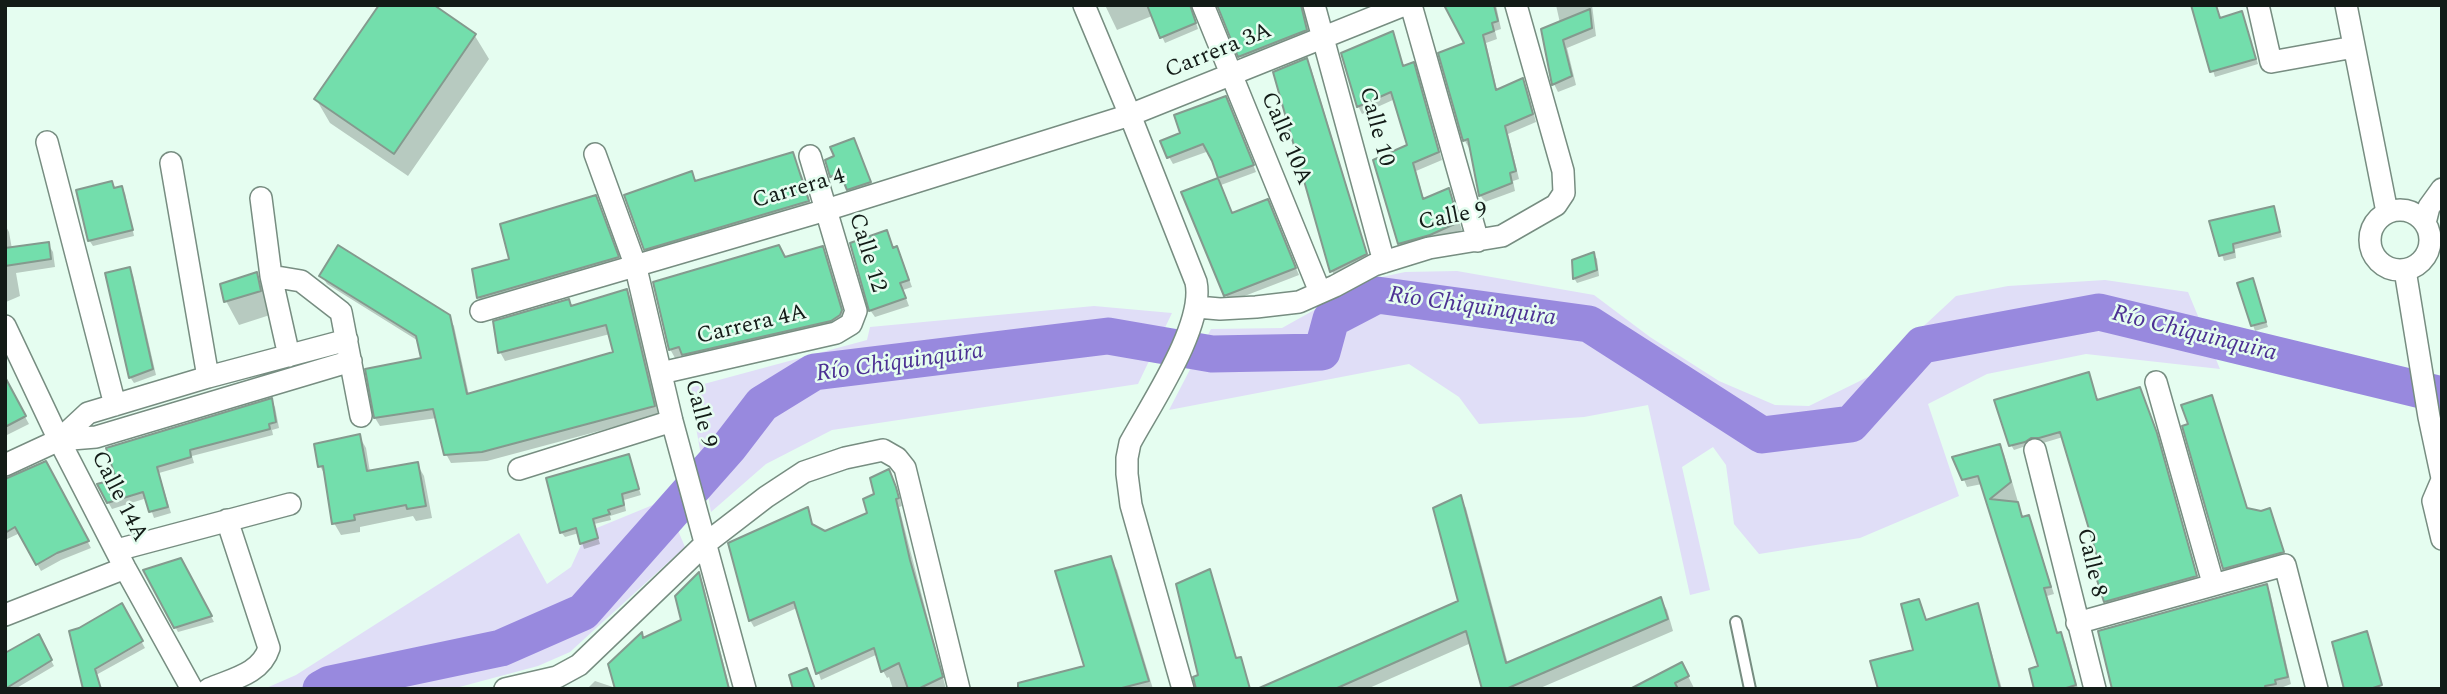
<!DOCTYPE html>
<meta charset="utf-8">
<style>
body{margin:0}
#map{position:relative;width:2447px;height:694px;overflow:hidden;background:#e5fdf0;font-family:Spectral,serif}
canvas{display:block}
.frame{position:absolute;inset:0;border:7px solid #131b17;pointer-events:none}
</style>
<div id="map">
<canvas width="2447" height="694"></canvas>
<div class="frame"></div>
</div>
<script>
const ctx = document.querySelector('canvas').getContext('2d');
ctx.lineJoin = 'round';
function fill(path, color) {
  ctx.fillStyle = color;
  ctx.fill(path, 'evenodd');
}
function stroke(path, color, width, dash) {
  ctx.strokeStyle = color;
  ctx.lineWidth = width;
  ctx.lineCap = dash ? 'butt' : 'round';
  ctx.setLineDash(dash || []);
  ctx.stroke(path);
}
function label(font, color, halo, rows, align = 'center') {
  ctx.font = font + ' Spectral,serif';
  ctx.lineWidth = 5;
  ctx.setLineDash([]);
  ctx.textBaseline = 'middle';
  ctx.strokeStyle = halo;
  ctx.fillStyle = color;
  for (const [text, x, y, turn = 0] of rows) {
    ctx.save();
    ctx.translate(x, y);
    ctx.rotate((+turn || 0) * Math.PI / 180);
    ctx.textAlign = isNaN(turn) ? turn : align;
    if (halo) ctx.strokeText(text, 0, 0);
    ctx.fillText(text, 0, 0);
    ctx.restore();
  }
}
fill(new Path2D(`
 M1457,271L1594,295L1650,337L1719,381L1775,405L1809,406L1870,376L1956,296L2008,286L2105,280L2188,292L2220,369L2086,354L1987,374L1928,404L1959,496L1860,538L1759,554L1734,524L1726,465L1713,447L1682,467L1710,590L1690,595L1648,405L1584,417L1479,424L1459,397L1409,364L1169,410L1211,329L1282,328L1368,280L1405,272Z
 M1094,306L1172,313L1138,384L832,430L766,464L711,512L689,388L867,340L870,327Z
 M665,500L685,547L570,652L538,666L452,689H264L296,675L519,533L547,584L571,567L587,532Z`), '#e0def7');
fill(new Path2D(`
 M431,5L475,36L489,59L408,176L330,123L316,99Z
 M1105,5H1147L1152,16L1117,30Z
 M1218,5H1302L1312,40L1246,67Z
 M1456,5H1496L1501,29L1495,31L1497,39L1486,43L1497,91L1522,81L1527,88L1536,122L1508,134L1519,179L1513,181L1515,191L1485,202L1480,195L1471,147L1469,148L1465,141L1440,54L1466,44Z
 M1556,5H1592L1596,36L1567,48L1576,85L1558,92L1554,84L1560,23Z
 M2192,5H2216L2221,20L2244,19L2258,64L2215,77Z
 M1193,13L1198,29L1165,43L1155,22Z
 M1392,33L1404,68L1413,64L1417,72L1442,160L1416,171L1424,200L1448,190L1462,230L1404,251L1399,243L1410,146L1395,99L1362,114L1358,106Z
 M1307,60L1311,68L1370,263L1336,279L1332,271Z
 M1229,105L1256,172L1221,185L1232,215L1271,208L1299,275L1229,302L1183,193L1220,179L1213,160L1209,151L1173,164L1169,157L1183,134Z
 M856,146L873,188L852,194L844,178L835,181L831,176Z
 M792,155L803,178L812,208L649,256L645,249L692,174L696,182Z
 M111,183L115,190L121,188L125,193L134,236L93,246L89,240Z
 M599,204L621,264L483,305L479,298L474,270L511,260Z
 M2273,208L2282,237L2235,249L2236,258L2224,261L2211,222Z
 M5,225L9,232L12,249L48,244L53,252L55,267L16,273L20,296L6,302Z
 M887,232L894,249L896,248L901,256L912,287L903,290L909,306L875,317L870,310Z
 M822,248L827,256L846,320L689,363L684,355L675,358L670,349L785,259Z
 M1594,254L1597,259L1599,276L1577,283L1574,278Z
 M129,269L133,275L156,375L134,383L130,377Z
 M256,274L270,298L273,314L239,325L226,301Z
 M322,276L448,316L454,326L469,395L615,354L610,334L505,361L500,352L569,301L572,307L627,291L632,300L659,415L487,461L451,463L446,454L437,418L380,426L375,418L423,359L420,342L327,284Z
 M2252,280L2268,327L2255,331L2239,284Z
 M2091,380L2098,401L2142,394L2159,441L2199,581L2108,607L2105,601L2099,557L2063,437L2043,443H2035L2014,450L2011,445Z
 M5,385L9,388L29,424L5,436Z
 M271,400L275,407L279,428L272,430L273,435L192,456L194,463L159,473L171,513L154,518L147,498L112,509L99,486L118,481Z
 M2215,404L2248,510L2261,512L2269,510L2286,559L2228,575L2224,568L2190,425Z
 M359,436L366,448L370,472L417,464L424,476L432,518L416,521L413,516L360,527V532L341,535L334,523L326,477L320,466Z
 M1999,446L2004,454L2023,519L2028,517L2032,525L2054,594L2047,596L2058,635L2060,634L2065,642L2078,689H2036L2040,668L1982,484L1967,487L1955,458Z
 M628,456L641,495L624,500L626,511L610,516L611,520L594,524L600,544L584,549L579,533L565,537L561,532Z
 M45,463L91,548L61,560L41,571L20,533L5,540V481Z
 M892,478L899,496L902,506L899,507L946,689H893L889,677L887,678L883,671L878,654L821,680L797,608L754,627L750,620L807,509L814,527L825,533L869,514L876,495Z
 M1460,497L1466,508L1508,664L1661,599L1667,610L1673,631L1538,689H1484L1471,643L1367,689H1271L1460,602Z
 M1110,558L1117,570L1153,689H1011L1087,667Z
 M181,560L214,622L178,632L146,571Z
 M698,575L703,583L730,689H587L595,681L616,688L641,635L644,640L683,621Z
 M2266,586L2270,592L2291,684L2278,689H2114Z
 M121,605L145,648L96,675L80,629Z
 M1980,611L2002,689H1880L1916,651L1926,621Z
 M38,636L54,666L15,689H5Z
 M1688,676L1694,688L1692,689H1634Z`), '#0003');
stroke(new Path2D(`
 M321,689L330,684L501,648L583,612L729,447L762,404L814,372L1108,336L1212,354L1322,352L1331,319L1377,295L1589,324L1762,435L1851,424L1922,345L2099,312L2442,395`), '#9889de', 37);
const building = new Path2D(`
 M379,5H434L476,34L394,154L314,99Z
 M1147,5H1190L1196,23L1160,38Z
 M1217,5H1301L1307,30L1238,57Z
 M1444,5H1494L1498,21L1492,23L1494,31L1483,35L1496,90L1523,78L1533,114L1505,126L1516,171L1510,173L1512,183L1479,196L1468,139L1463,141L1438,53L1464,43Z
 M2191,5H2216L2220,18L2242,11L2256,59L2210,72Z
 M1590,9L1592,28L1563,40L1572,76L1552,85L1541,29Z
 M1393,31L1403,66L1414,62L1439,152L1413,163L1423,199L1449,188L1459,222L1430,235L1398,244L1373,160L1407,145L1391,92L1357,107L1341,53Z
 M1307,58L1367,254L1330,272L1273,72Z
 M1226,96L1254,165L1218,178L1232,213L1268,199L1296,268L1224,296L1181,192L1218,178L1212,161L1203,144L1167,158L1160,141L1180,133L1174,115Z
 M854,138L871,182L847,190L840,173L830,177L825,160L834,156L830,147Z
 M793,152L809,201L644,250L624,195L692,171L695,181Z
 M112,181L114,188L122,186L133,230L88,241L76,190Z
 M596,195L619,257L477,298L472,269L509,259L500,224Z
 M2274,206L2280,232L2233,244L2234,252L2219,256L2209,221Z
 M887,230L893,248L897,246L909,280L900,283L906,298L869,311L850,243Z
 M49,242L51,259L5,266V248Z
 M338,245L450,315L467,394L613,352L606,325L498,353L493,321L569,299L571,306L627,289L655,406L482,452L444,455L433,409L374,418L365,369L421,358L416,336L319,276Z
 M779,245L785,257L823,246L842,310L840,315L831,321L682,355L679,347L669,350L653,282Z
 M1594,252L1597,270L1573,279L1572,260Z
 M130,267L153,369L129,378L105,273Z
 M257,272L261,291L224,302L220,284Z
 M2253,278L2266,322L2251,326L2237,283Z
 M2089,372L2097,400L2140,387L2157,433L2197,576L2104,602L2090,558L2097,556L2060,432L2039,438H2031L2025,442L2009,446L1994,400Z
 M5,377L26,416L5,427Z
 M2212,395L2247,508L2261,511L2270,508L2284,552L2223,569L2182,426L2188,424L2181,405Z
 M272,398L276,422L269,424L270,429L190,450L191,457L157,467L168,507L149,512L143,492L107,503L97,484L116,479L106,448Z
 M360,434L367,471L418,462L426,506L407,509L406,505L354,515L355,520L332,524L323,466L318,467L314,444Z
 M2000,444L2011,482L1990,499L2018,502L2022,517L2029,515L2051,587L2044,588L2057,633L2061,632L2076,685L2063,689H2034L2029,669L2038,666L1978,476L1962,480L1952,457Z
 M629,454L639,489L622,494L624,505L608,510L610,514L593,519L598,538L580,544L576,528L560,533L546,478Z
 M46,461L89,541L57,553L36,565L15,527L5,533V479Z
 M889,469L896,487L899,498L896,499L910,560L943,677L918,689H908L899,663L881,672L874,648L816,674L794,602L749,621L728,543L808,507L812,524L825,531L867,513L863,499L874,494L870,478Z
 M1461,495L1506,663L1661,597L1668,619L1506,689H1482L1466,631L1335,689H1257L1458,601L1433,508Z
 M1111,556L1149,681L1118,689H1018V683L1084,666L1055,571Z
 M181,558L212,616L174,628L143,570Z
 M1210,569L1236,658L1241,657L1250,689H1196L1193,677L1198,675L1176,584Z
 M699,572L729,689H615L608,664L642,632L643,638L681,620L675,596Z
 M2267,584L2288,677L2275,680L2276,684L2265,686L2266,689H2112L2098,631Z
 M1919,599L1926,620L1978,603L2000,689H1878L1870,661L1913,650L1901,604Z
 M122,603L143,641L95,669L101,689H83L69,631L79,628Z
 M2367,631L2382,685L2370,689H2344L2332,642Z
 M39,634L52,660L5,689V653Z
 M1682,662L1689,676L1675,683L1678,689H1630Z
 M807,668L815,689H793L789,675Z`);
fill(building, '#73deac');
stroke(building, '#849a8e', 2);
const lane = new Path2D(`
 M1736,622L1750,689`);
const street = new Path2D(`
 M1084,5L1130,115L1196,282C1205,325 1151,404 1130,443L1127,458V474L1131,505L1183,689
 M1203,5L1320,292
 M1314,5L1384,262
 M1411,5L1478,241
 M2258,5L2271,62L2354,47
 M2346,5L2387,212
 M47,142L115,405
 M595,154L635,264L672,421L745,689
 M171,163L208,377
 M261,198L271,276L289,356
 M2370 240a30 30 0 1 1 60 0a30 30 0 1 1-60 0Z
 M2425,223L2429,207L2442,189
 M2405,270L2429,417L2442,478
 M271,276L301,281L341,312L361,416
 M1197,307L1220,309L1256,307L1299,302L1335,286L1374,265L1429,248L1502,236L1556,205L1564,193L1563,171L1516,5
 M481,311L826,210L1130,115L1404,5
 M5,326L59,440L125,568L192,689
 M661,373L836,333L851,324L856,311L810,156
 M2156,382L2213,583
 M59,440L88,413L208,377L347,340
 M2035,450L2095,689
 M5,465L59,440L96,437L351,361
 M519,469L672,421
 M2442,480L2433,501L2442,539
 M117,550L290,504
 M5,615L125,568
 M2077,623L2285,565L2317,689
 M209,689C232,679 261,674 269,648L227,520
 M505,689L557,677L579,665L705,544L766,497L804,472L845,458L883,450L897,458L905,468L959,689`);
stroke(lane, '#778d81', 14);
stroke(street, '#778d81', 24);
stroke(lane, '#fff', 10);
stroke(street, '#fff', 21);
label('23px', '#131b17', '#e5fdf0', [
 ["Carrera 3A",1219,52,-22],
 ["Calle 10",1375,127,75],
 ["Calle 10A",1285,139,67],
 ["Carrera 4",799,190,-16],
 ["Calle 9",1453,218,-11],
 ["Calle 12",866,253,73],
 ["Carrera 4A",752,326,-13],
 ["Calle 9",699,414,75],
 ["Calle 14A",118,497,63],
 ["Calle 8",2090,563,77]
]);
label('italic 24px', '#4c3193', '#e5fdf0', [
 ["Río Chiquinquira",1472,308,8],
 ["Río Chiquinquira",2194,335,14],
 ["Río Chiquinquira",900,364,-8]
]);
</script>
